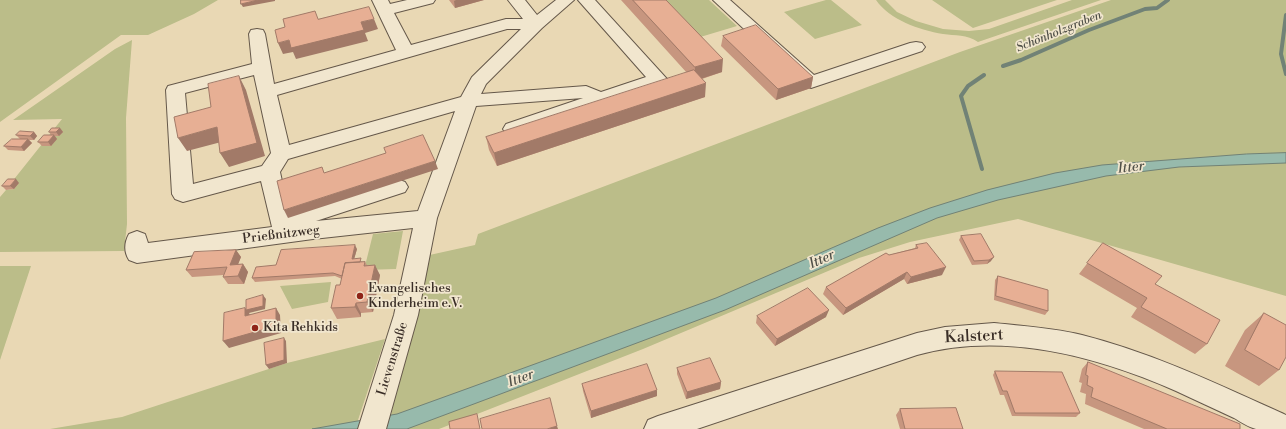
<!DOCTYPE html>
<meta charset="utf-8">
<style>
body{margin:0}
canvas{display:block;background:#e9d8b4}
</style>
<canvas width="1286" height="429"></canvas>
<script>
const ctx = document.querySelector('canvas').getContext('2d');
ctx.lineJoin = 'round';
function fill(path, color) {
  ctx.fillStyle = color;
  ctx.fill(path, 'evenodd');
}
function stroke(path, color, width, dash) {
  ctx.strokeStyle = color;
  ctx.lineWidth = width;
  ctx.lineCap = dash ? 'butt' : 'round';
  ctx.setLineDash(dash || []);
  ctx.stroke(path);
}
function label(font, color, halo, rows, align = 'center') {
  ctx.font = font + ' "Libre Bodoni",serif';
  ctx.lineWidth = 3.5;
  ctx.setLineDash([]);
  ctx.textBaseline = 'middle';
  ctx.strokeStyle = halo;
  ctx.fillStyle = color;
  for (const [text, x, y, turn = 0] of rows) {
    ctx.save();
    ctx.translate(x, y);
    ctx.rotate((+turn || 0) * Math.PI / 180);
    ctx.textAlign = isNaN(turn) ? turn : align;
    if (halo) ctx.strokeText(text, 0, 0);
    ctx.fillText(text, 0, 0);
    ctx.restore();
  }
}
fill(new Path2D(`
 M0,0H218L194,14L148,35H121L0,122Z
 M659,0H709L737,26L697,38Z
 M826,0H831L862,25L815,39L784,12Z
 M876,0H885L897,12L916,21L943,29L969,31L989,29L1072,0H1101L978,42C967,34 955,36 943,34C919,30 890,20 876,0Z
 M932,0H1057L973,28Z
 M1111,0H1286V296L1018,219L910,242L859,258L643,349L439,429H388L425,256L475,245L478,234L960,52Z
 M132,40L126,118L127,224L124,251L0,252V197L6,190L14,189L19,183H11L62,119L13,120L115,49Z
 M403,231L396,269L364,270L373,234Z
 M0,266H31L0,360Z
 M331,282L328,302L292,309L280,286Z
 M385,339L355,429H50L122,417L287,363Z`), '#bbbd89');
const water = new Path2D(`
 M1286,153V163L1179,167L1106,176L998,200L937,218L725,310L407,429H312L397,414L469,388L716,298L878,228L930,208L987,190L1055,173L1102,165L1246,154Z`);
fill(water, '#97baac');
stroke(water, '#718276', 1);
stroke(new Path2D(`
 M1286,15L1281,54L1286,74
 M1003,66L1021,60L1089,30L1145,9L1157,8L1168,0
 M982,169L961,96L968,86L984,75`), '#718276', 4);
const minor = new Path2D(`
 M372,0H388L390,4L407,0H435L433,3L394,13L411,45L506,19H523L508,0H525L537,15L556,0H574L542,28L486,84L481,94L586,86L601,92L646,77L578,0H595L667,79L664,83L513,135L506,134L503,129L506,124L583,98L476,106L437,218L418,315L386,429H358L394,315L413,228L313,239L137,263L129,260C124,252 124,243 129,234L137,231L145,234L148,243L272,227L261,181L183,202L175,199L172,194L166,90L168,86L252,64L249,34L251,30L257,29L263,30L265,34L274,84L396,50ZM507,29H521L472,77L461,97L289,145L277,95ZM254,75L271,153L262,166L193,184L185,93ZM455,111L418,211L316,221L405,192L408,187L405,182L397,179L289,213L280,172L288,159Z
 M713,0H730L814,75L910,43L916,42L922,43L925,47L922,51L811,88L805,86Z
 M994,323C1023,326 1053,328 1082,335C1153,353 1220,385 1286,415V429C1277,429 1265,429 1256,429C1248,427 1241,422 1234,418C1215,409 1195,400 1176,391C1096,356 1004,331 917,355L697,429H644L648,420L658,416L917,333L945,327Z`);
stroke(minor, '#65584a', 2);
fill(minor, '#f1e6ce');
fill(new Path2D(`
 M449,0H484L455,8Z
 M621,0H666L722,72L702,79L705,97L497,166L489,150L486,137L687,73Z
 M723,36L813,77L811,88L776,100L721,46Z
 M60,128L63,132L59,136H55L57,139L51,146H42L38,142L51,135L49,132Z
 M34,132L37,136L34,140H29L32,143L24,151L8,150L4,146L20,139L16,135Z
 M19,183L14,189L6,190L2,186Z
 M961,236L991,261L987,264L972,265L959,240Z
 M1103,243L1155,284L1207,344L1195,354L1131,317L1137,308L1079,274Z
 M916,245L942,275L907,284L904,279L843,315L823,294L826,287L889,255L915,248Z
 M357,249L354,259L363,262H365L367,265L380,275L373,312L361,313V317L337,319L331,308L340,285L342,279L335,276L255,282L252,278L276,265Z
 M236,250L241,257L238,264H243L248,272L244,284H228L223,277L224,275L192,277L186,270Z
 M998,276L1048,311L1045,315L994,300L995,280Z
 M1264,313L1279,370L1259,386L1225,366L1245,330Z
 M757,316L826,317L775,346L756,323Z
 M1088,362L1240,429H1144L1085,404L1086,394L1080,392L1082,383L1079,382L1082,369Z
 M677,368L721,382L720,389L686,399L677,374Z
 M995,371L1080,413L1076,417L1012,416L1004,395H1000L993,375Z
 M582,384L657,396L591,418L583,391Z
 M900,409L963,429H900L896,415Z`), '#c7967f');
fill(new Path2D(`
 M258,0H275V1L243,7L241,4Z
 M456,0H484L455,8L454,1Z
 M374,19L378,29L365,33L368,41L296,59L293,52L283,54L278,43Z
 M723,59L722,72L694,81L695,67Z
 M239,76L246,90L265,156L229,167L220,153Z
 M813,77L811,88L776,100L778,89Z
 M706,83L705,97L497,166L494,153Z
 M217,127L225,141L187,151L178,138Z
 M60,128L63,132L59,136L56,132Z
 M34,132L37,136L34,140L30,136Z
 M54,135L57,139L51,146L48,142Z
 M28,139L32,143L24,151L21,147Z
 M435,161L438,169L288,218L284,210Z
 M16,179L19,183L14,189L10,186Z
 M355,245L357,249L353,263L352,259Z
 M236,250L241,257L235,272L230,265Z
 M994,257L991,261L987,264L989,260Z
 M243,264L248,272L244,284L238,276Z
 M375,265L380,275L373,312L367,302Z
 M946,267L942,275L907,284L911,277Z
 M907,272L904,279L843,315L846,308Z
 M263,295L266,299L265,309L249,313L250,315L245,316V308L247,310Z
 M356,303L361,313V317L355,307Z
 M276,308L280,315L281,333L229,348L223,341Z
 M829,310L826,317L775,346L777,339Z
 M284,338L286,341L287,363L269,369L266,365Z
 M721,382L720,389L686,399L687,392Z
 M657,390V396L591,418V411Z
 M557,426L558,429H547Z`), '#a27a68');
const building = new Path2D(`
 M241,0H258L241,4Z
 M633,0H666L723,59L695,67Z
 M369,7L374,19L361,22L364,30L291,48L289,40L278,43L275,30L285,27L283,19L315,11L318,19Z
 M756,25L813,77L778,89L723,36Z
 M694,70L706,83L494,153L486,137Z
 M239,76L257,143L220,153L217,127L178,138L174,117L211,107L208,84Z
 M52,128H60L56,132H49Z
 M20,131L34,132L30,136L16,135Z
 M44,135H54L48,142H38Z
 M423,135L435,161L284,210L277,181L322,167L324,173L386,153L384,148Z
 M12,139H28L21,147L4,146Z
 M8,179H16L10,186H2Z
 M981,234L994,257L989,260L974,261L961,236Z
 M927,243L946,267L911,277L907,272L846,308L826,287L886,253L889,255L918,248L916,245Z
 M1103,243L1162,276L1155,284L1220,320L1207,344L1141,307L1147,298L1087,263Z
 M355,245L352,259L361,258L360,262L345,263L342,276L333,273L252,278L256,267L276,265L281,250Z
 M236,250L230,265L243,264L238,276L223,277L227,267L186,270L194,252Z
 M365,262L364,266L375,265L367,302L356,303L355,307L331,308L336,285H340L345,263Z
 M998,276L1048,290V311L996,296Z
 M808,288L829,310L777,339L757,316Z
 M263,295V306L246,310V300Z
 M245,308V316L276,308V326L223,341L224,313Z
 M1264,313L1286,325V357L1279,370L1245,350Z
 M284,338V360L266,365L264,343Z
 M710,358L721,382L687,392L677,368Z
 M1088,362L1240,424V429H1167L1091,397L1093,388L1087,385L1088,376L1086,375Z
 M647,364L657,390L591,411L582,384Z
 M995,371L1062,372L1080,413H1015L1007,391H1003Z
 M550,398L557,426L547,429H482L480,419Z
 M956,408L963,429H905L900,409Z
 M477,414L480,429H450L449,422Z`);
fill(building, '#e7af94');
stroke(building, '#a27a68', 1);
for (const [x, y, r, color] of [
 [360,296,4,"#8f2418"],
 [255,328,4,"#8f2418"]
]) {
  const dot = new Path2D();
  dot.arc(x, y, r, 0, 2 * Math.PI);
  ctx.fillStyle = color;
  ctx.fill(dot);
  stroke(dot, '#f1e6ce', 1.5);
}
label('italic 12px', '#505048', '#f1e6ce', [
 ["Schönholzgraben",1059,32,-22]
]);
label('13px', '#392d26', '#f1e6ce', [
 ["Prießnitzweg",281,235,-7],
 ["Lievenstraße",393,359,-73]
]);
label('13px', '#392d26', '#f1e6ce', [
 ["Evangelisches",368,289],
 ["Kinderheim e.V.",368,304],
 ["Kita Rehkids",263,328]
], 'left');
label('italic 14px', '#505048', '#f1e6ce', [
 ["Itter",1131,168,-6],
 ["Itter",822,260,-24],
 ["Itter",521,379,-20]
]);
label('16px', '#392d26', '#f1e6ce', [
 ["Kalstert",974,337,-3]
]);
</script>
